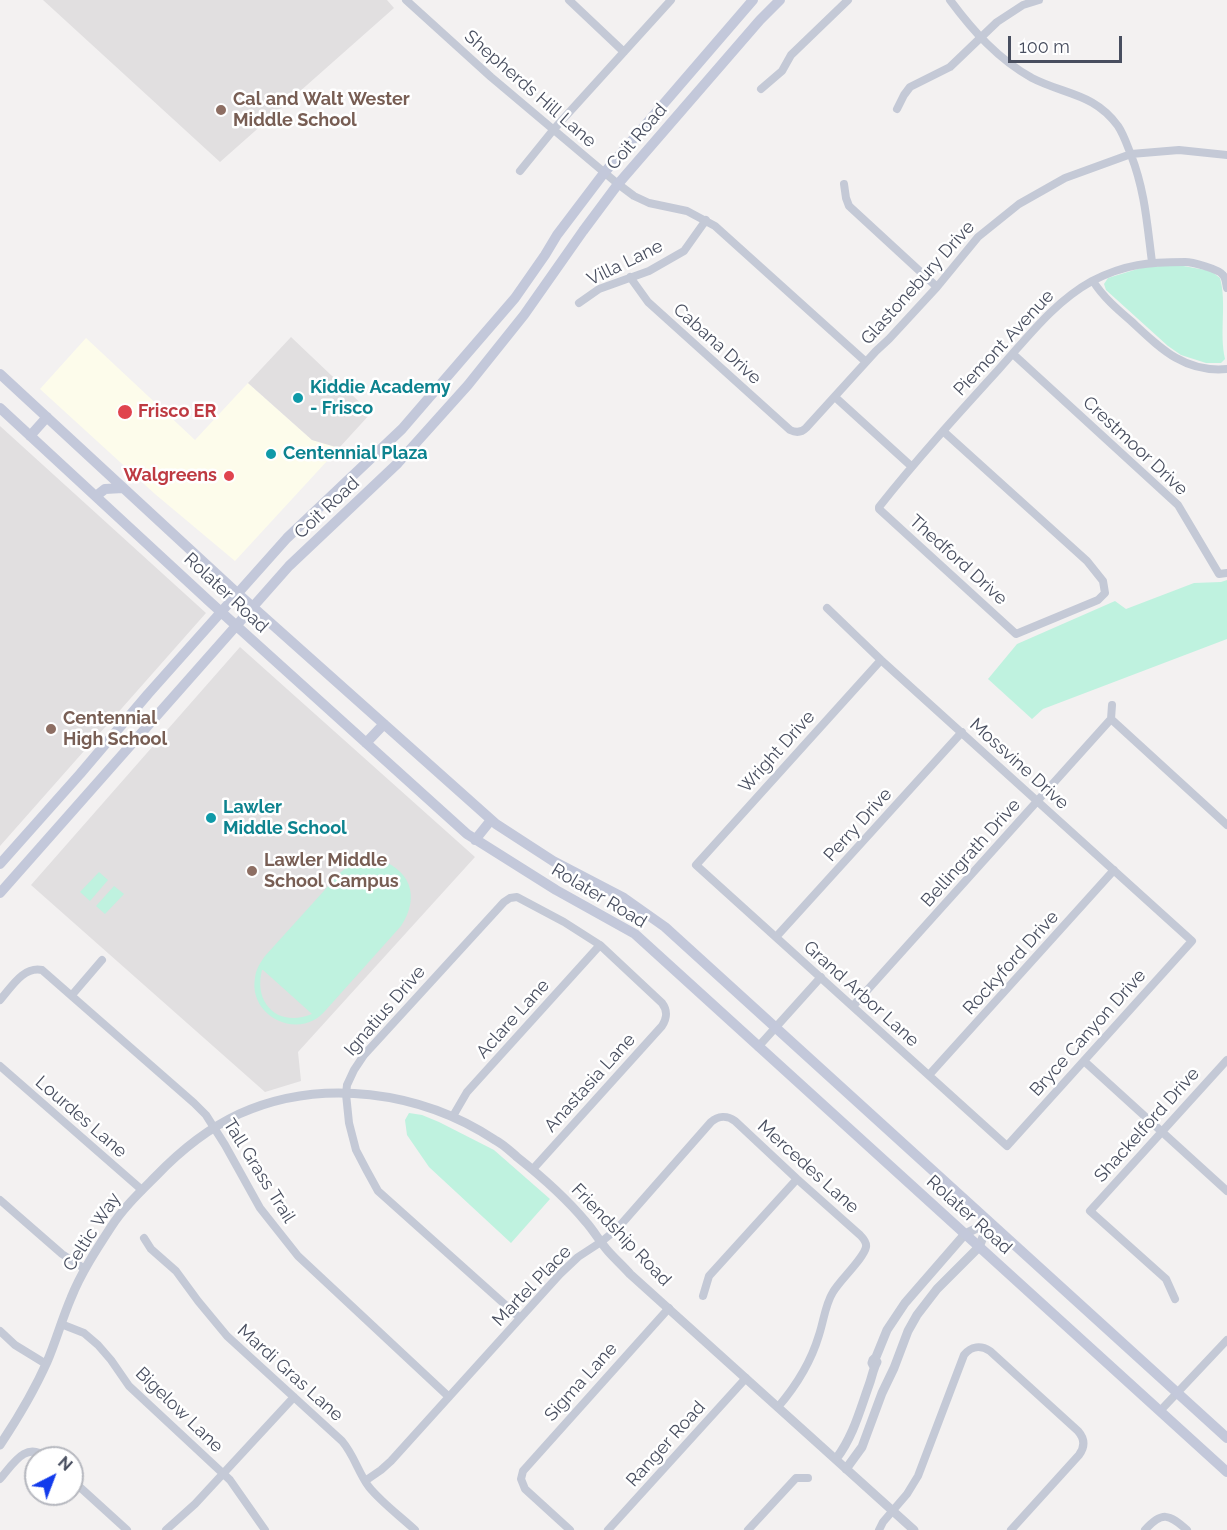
<!DOCTYPE html>
<style>
body{margin:0}
#map{position:relative;width:1227px;height:1530px;overflow:hidden;background:#f3f1f1;font-family:Raleway,sans-serif}
canvas{display:block}
.north{position:absolute;left:24px;top:1446px;width:60px;height:60px;box-sizing:border-box;background:#fff;border:2px solid #b6b8bf;border-radius:50%;rotate:42deg;font-size:16px;font-weight:700;line-height:24px;text-align:center;color:#484e5f}
.north::after{content:'';display:block;margin:auto;width:21px;height:27px;background:#123bec;clip-path:polygon(50% 0,100% 100%,50% 72%,0 100%)}
.scale{position:absolute;left:1008px;top:36px;width:114px;height:27px;box-sizing:border-box;border:3px solid #484e5f;border-top:0;padding-left:8px;font-size:18px;line-height:21px;white-space:nowrap;color:#484e5f;-webkit-text-stroke:4px #fff;paint-order:stroke}
</style>
<div id="map">
<canvas width="1227" height="1530"></canvas>
<div class="north">N</div>
<div class="scale">100 m</div>
</div>
<script>
const ctx = document.querySelector('canvas').getContext('2d');
ctx.lineJoin = 'round';
function fill(path, color) {
  ctx.fillStyle = color;
  ctx.fill(path, 'evenodd');
}
function stroke(path, color, width, dash) {
  ctx.strokeStyle = color;
  ctx.lineWidth = width;
  ctx.lineCap = dash ? 'butt' : 'round';
  ctx.setLineDash(dash || []);
  ctx.stroke(path);
}
function label(font, color, halo, rows, align = 'center') {
  ctx.font = font + ' Raleway,sans-serif';
  ctx.lineWidth = 5;
  ctx.setLineDash([]);
  ctx.textBaseline = 'middle';
  ctx.strokeStyle = halo;
  ctx.fillStyle = color;
  for (const [text, x, y, turn = 0] of rows) {
    ctx.save();
    ctx.translate(x, y);
    ctx.rotate((+turn || 0) * Math.PI / 180);
    ctx.textAlign = isNaN(turn) ? turn : align;
    if (halo) ctx.strokeText(text, 0, 0);
    ctx.fillText(text, 0, 0);
    ctx.restore();
  }
}
fill(new Path2D(`
 M86,338L195,440L248,383L312,440L339,448L235,561L155,494L40,389Z`), '#fdfceb');
fill(new Path2D(`
 M43,0H387L394,8L220,162Z
 M291,337L371,413L339,448L312,440L248,383Z
 M0,426L206,613L0,846Z
 M240,647L475,857L298,1052L301,1081L265,1092L31,885Z`), '#e1dfe0');
fill(new Path2D(`
 M1178,265L1211,271L1220,278C1227,303 1219,333 1225,359L1221,363H1206L1181,355L1168,346L1106,290L1104,284L1108,278L1144,267Z
 M1227,580V639L1043,709L1032,719L988,679L1017,644L1115,601L1126,609L1194,583L1221,582Z
 M375,858C410,868 421,896 401,926L325,1011C322,1014 318,1018 314,1020C285,1035 249,1010 255,978C256,969 260,963 265,956L341,872C352,863 361,859 375,858ZM262,970H263L312,1014C279,1028 253,1004 262,970Z
 M99,872L108,880L90,901L80,892Z
 M114,886L124,894L105,914L96,906Z
 M409,1113L422,1115L439,1122L494,1150L550,1199L511,1243L429,1167L407,1135L405,1120Z`), '#bff2df');
stroke(new Path2D(`
 M406,0L491,77L618,184L634,196L649,203L687,211L715,226L866,362
 M569,0L624,52
 M950,0C973,31 998,59 1032,78C1065,95 1094,93 1118,126C1124,135 1127,145 1131,155C1145,191 1147,224 1152,262
 M761,89L782,71L791,55L848,0
 M897,109L904,95L910,87L950,67L997,22L1023,5L1039,0
 M520,171L554,129L671,0
 M844,184L846,198L849,206L937,287
 M630,277L648,302L790,430C796,433 801,433 806,428L876,351L889,339L937,287L978,237L1019,204L1065,178L1131,154L1179,150L1227,155
 M1093,281C1103,297 1117,309 1131,321C1160,348 1184,373 1227,369
 M579,303L599,289L649,271L684,251L706,220
 M1013,354L1178,505L1219,574L1227,573
 M835,397L911,466
 M943,431L1087,561L1103,581L1105,593L1098,600L1016,634L879,509V507C917,459 958,414 999,369C1028,337 1054,302 1092,281C1125,264 1149,262 1185,262C1192,262 1219,269 1223,275C1226,278 1226,284 1227,288
 M827,608L881,660L1192,941L1007,1146L696,865L881,660
 M1111,719L1227,825
 M1111,719L1112,705
 M776,937L962,732
 M72,995L102,960
 M0,1000C11,988 23,966 42,970L194,1103L206,1115L225,1145L260,1208L298,1256L449,1397
 M853,1006L1111,719
 M758,1047L821,977
 M1084,1061L1227,1191
 M0,1066L142,1190
 M929,1075L1114,870
 M453,1116L467,1092L600,945
 M0,1200L62,1254L85,1269
 M144,1238L151,1249L176,1271L198,1301L227,1336L342,1441C354,1455 358,1472 369,1487C382,1503 400,1516 415,1530
 M703,1296L709,1276L797,1179
 M1175,1299L1166,1279L1090,1211L1227,1060
 M520,1318L378,1191L367,1171L356,1150L349,1123L346,1094L347,1085L354,1070L364,1055L504,902L510,898L517,897L564,922L600,945L662,1003C668,1011 667,1018 662,1026L533,1169
 M61,1324L84,1333L98,1345L111,1360L129,1386L230,1480L265,1530
 M0,1331L15,1345L46,1364
 M1160,1411L1227,1340
 M0,1479C13,1464 26,1440 47,1458
 M72,1480L127,1530
 M365,1481L381,1470L391,1461L560,1274L578,1257L601,1242L617,1229L711,1122C718,1116 727,1115 735,1121L797,1179L860,1235C863,1238 867,1242 866,1247C864,1258 840,1280 833,1292C825,1305 824,1320 819,1335C811,1362 796,1386 778,1407
 M166,1530L195,1504L294,1397
 M570,1530L525,1489L521,1479L523,1471L669,1308
 M608,1530L746,1378
 M748,1530L796,1478H808
 M879,1530L883,1522L907,1494L918,1476L964,1355C971,1346 981,1345 990,1351L1078,1431C1085,1439 1085,1447 1079,1455L1011,1530
 M1145,1530C1162,1511 1169,1514 1187,1530`), '#c4c9d6', 8);
stroke(new Path2D(`
 M874,1367L872,1363L873,1360L876,1357L887,1330L905,1303L965,1234L989,1222
 M0,1445C18,1418 34,1391 47,1362C56,1341 62,1319 71,1298C81,1273 96,1250 111,1227C123,1208 140,1192 156,1176C180,1151 207,1129 239,1114C321,1077 421,1091 495,1140C503,1144 510,1151 517,1157C541,1176 566,1198 586,1222C594,1231 600,1242 608,1251C615,1259 623,1266 630,1274L914,1530
 M836,1459C853,1437 860,1410 869,1385C872,1377 873,1369 877,1362
 M846,1469L862,1447L882,1393L894,1368L908,1331L917,1315L937,1289L979,1247L989,1222`), '#c4c9d6', 9);
stroke(new Path2D(`
 M0,374L237,593L496,824L553,861L624,898L665,927L1227,1438
 M0,408L210,602L467,834L556,890L635,934L1227,1472
 M30,436L47,417
 M96,496L105,489L123,488
 M366,743L384,724
 M475,840L491,820
 M0,864L80,774L148,694L287,538L402,429L515,298L545,255L557,235L604,173L753,0
 M0,893L289,566L398,463L468,385L524,315L583,231L618,184L760,20L780,0`), '#c3c8da', 10);
for (const [x, y, r, color] of [
 [221,110,6,"#8d6e63"],
 [298,398,6,"#0f9aa8"],
 [125,412,8,"#e0444e"],
 [271,454,6,"#0f9aa8"],
 [229,476,6,"#e0444e"],
 [51,729,6,"#8d6e63"],
 [211,818,6,"#0f9aa8"],
 [252,871,6,"#8d6e63"]
]) {
  const dot = new Path2D();
  dot.arc(x, y, r, 0, 2 * Math.PI);
  ctx.fillStyle = color;
  ctx.fill(dot);
  stroke(dot, '#fff', 2);
}
label('18px', '#484e5f', '#fff', [
 ["Shepherds Hill Lane",530,89,41],
 ["Coit Road",637,137,-49],
 ["Villa Lane",625,263,-26],
 ["Glastonebury Drive",918,283,-48],
 ["Piemont Avenue",1004,343,-47],
 ["Cabana Drive",717,344,42],
 ["Crestmoor Drive",1135,446,43],
 ["Coit Road",327,508,-43],
 ["Thedford Drive",958,560,42],
 ["Rolater Road",226,593,43],
 ["Wright Drive",777,752,-48],
 ["Mossvine Drive",1019,764,42],
 ["Perry Drive",858,825,-48],
 ["Bellingrath Drive",971,853,-48],
 ["Rolater Road",599,896,31],
 ["Rockyford Drive",1011,963,-48],
 ["Grand Arbor Lane",861,994,42],
 ["Ignatius Drive",385,1011,-49],
 ["Aclare Lane",513,1019,-48],
 ["Bryce Canyon Drive",1088,1033,-48],
 ["Anastasia Lane",590,1083,-48],
 ["Lourdes Lane",81,1117,41],
 ["Shackelford Drive",1147,1125,-48],
 ["Mercedes Lane",808,1167,42],
 ["Tall Grass Trail",259,1171,58],
 ["Rolater Road",969,1215,42],
 ["Celtic Way",92,1232,-57],
 ["Friendship Road",621,1235,46],
 ["Martel Place",532,1286,-46],
 ["Mardi Gras Lane",290,1373,42],
 ["Sigma Lane",581,1382,-48],
 ["Bigelow Lane",179,1410,44],
 ["Ranger Road",666,1444,-48]
]);
label('bold 18px', '#785e54', '#fff', [
 ["Cal and Walt Wester",233,100],
 ["Middle School",233,121],
 ["Centennial",63,719],
 ["High School",63,740],
 ["Lawler Middle",264,861],
 ["School Campus",264,882]
], 'left');
label('bold 18px', '#0d838f', '#fff', [
 ["Kiddie Academy",310,388],
 ["- Frisco",310,409],
 ["Centennial Plaza",283,454],
 ["Lawler",223,808],
 ["Middle School",223,829]
], 'left');
label('bold 18px', '#be3a42', '#fff', [
 ["Frisco ER",138,412],
 ["Walgreens",217,476,"right"]
], 'left');
</script>
